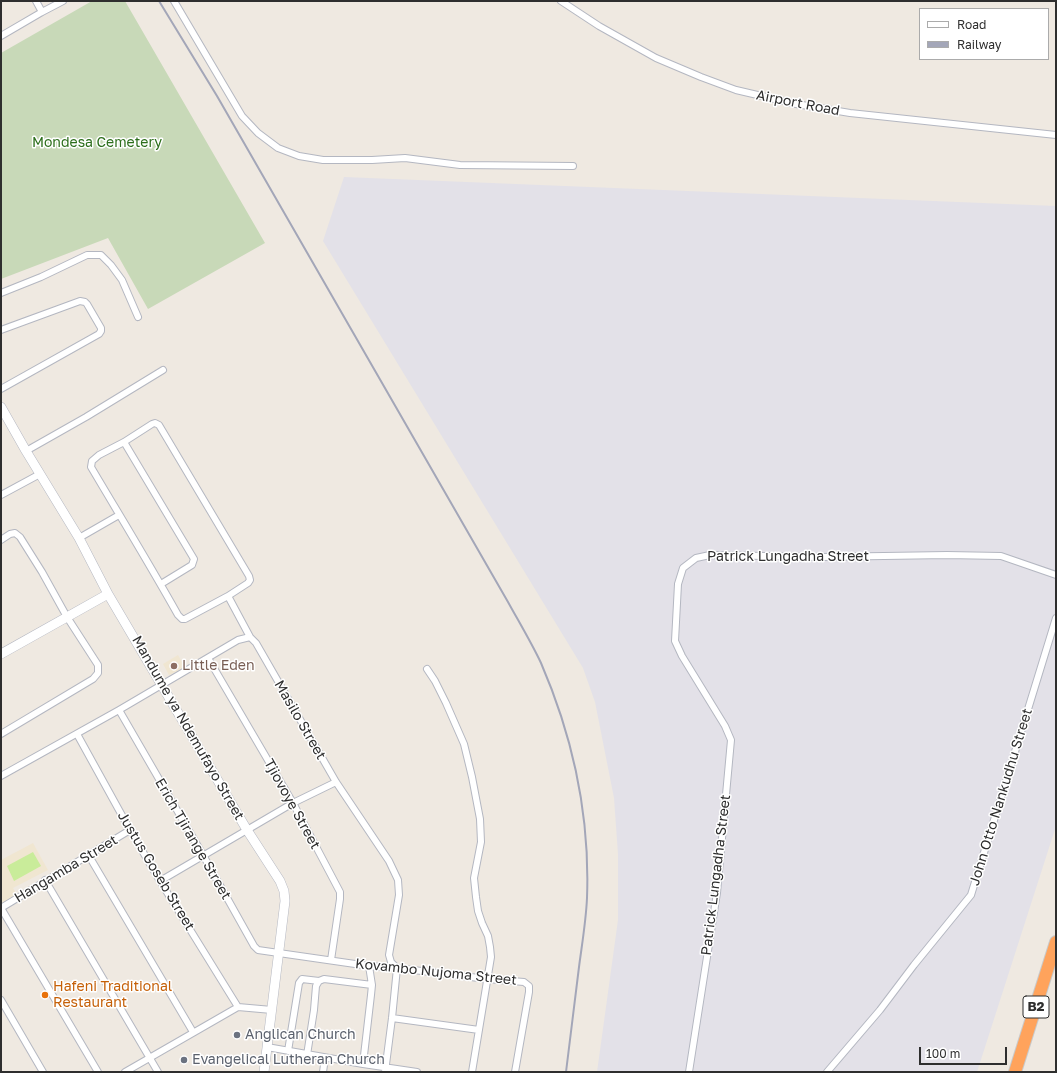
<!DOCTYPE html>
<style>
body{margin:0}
#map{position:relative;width:1057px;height:1073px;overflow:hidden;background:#efe9e1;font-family:"Golos Text",sans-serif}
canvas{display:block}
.frame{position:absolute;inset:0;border:2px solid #2e2e2e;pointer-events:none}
.legend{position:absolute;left:919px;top:8px;width:130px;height:52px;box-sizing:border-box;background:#fff;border:1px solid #ababab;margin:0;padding:5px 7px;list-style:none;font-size:12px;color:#2e2e2e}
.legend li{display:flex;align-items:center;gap:8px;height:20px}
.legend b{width:20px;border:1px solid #ababab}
.scale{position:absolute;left:919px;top:1047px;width:88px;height:18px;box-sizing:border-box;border:2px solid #2e2e2e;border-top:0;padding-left:5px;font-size:12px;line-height:14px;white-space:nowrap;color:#2e2e2e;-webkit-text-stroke:3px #fff;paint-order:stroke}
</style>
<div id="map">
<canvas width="1057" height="1073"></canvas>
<div class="frame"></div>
<ul class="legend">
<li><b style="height:5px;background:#fff"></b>Road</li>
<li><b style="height:5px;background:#a3a6b8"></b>Railway</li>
</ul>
<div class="scale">100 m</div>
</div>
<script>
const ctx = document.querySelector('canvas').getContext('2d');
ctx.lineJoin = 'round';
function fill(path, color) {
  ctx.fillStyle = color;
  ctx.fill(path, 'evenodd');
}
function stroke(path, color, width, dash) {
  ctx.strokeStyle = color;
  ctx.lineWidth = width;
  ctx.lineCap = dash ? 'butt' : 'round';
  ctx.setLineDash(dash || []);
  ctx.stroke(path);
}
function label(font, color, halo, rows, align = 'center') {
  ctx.font = font + ' "Golos Text",sans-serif';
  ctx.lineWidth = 3;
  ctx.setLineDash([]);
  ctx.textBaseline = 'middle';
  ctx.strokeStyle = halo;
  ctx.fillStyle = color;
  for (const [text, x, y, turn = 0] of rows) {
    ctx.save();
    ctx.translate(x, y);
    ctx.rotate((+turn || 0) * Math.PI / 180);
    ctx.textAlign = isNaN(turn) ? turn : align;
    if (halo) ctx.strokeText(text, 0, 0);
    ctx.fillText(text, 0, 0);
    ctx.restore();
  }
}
fill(new Path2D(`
 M344,177L1056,206V826L977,1072H597L618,920V854L614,798L595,702L583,668L323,241Z`), '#e3e1e8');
fill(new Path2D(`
 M178,655L185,667L169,675L163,664Z
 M33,843L48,870L13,888L17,895L1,905V860Z`), '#f0e6d1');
fill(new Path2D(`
 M92,1H125L265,243L148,309L108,238L1,279V53Z`), '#c8d9b8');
fill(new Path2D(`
 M33,852L41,866L14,881L7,866Z`), '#c9ec9a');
const street = new Path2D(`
 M36,1L42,12
 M174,1L242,116L258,133L278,148L299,156L323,160H372L405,158L460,165L573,166
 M561,1L599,26L656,58L701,77L736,90L796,104L850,113L1056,135
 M1,36L42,12L63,1
 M1,293L41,277L87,255H101L111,265L122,280L138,317
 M1,330L80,301L85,302L87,304L101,328V331L99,334L1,389
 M155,423L159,425L249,576L250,580L248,583L228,596L185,619H182L178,615C150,565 120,516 91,467L92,461L99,455L124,442L152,424Z
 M124,442L194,559L192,565L161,584
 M26,451L86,417L163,370
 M1,495L40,474
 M79,538L119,515
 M1,540L10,534L15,533L20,537L42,572L67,617L98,665V673L93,679L1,734
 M228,596L250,637
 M208,658L293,803L340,892V899L331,960
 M427,669L435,681L446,703L464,744L472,777L480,819L481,842L474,878L476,897L478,911L482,923L488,936L490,947L491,957L472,1072
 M119,710L203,855L254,946L258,950L369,966L397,968L487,979L524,982L529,986V992L515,1072
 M77,734L130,830L160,881L238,1007
 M1,776L119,710L238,640L250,637L256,643L336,782L389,861L398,880L399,895L389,955L391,962L397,968L392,1018L385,1072
 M89,856L193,1032
 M45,880L158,1072
 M160,881L293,803L336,782
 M1,908L98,1072
 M1,908L130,830
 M1,1000L43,1072
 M392,1018L479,1030
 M267,1047L363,1064L417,1072
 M288,1051L299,983L302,979L319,981
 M307,1055L314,1010L316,986L319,981L324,979L372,985
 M363,1064L371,995L372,985L369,966
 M125,1072L238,1007L272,1010
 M323,1072L325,1058
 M689,1072L717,893L731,740L725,726L682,656L675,641L678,584L683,568L696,558L710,555L821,557L947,555L1001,556L1056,575
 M827,1072L880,1010L914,965L971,895L1056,618`);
const secondary = new Path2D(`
 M1,407L26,451L79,538L108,594L247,830L280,881L284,891L285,901L264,1072
 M1,654L108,594`);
const highway = new Path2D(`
 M1015,1072L1056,942`);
stroke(street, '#b4b7c1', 8);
stroke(secondary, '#b4b7c1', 10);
stroke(highway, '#c9c9c9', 14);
stroke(street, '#fff', 6);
stroke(secondary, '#fff', 9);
stroke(highway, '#ffa35c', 12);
stroke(new Path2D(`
 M159,1L217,96L508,602C519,622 531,642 541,663C573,737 590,818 587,898C586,921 582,944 579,967C575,1002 570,1037 566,1072`), '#a3a6b8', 2);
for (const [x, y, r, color] of [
 [174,666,4,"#8d6e63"],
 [45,995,4,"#e8710a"],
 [237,1035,4,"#6b7280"],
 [184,1060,4,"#6b7280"]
]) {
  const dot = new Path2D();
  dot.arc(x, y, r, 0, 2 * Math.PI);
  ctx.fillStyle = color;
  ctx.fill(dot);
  stroke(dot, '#fff', 1.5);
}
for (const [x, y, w] of [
 [1036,1007,26]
]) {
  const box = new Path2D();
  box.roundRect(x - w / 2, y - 11, w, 22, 3);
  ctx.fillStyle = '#fff';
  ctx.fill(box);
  stroke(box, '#2e2e2e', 1);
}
label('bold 13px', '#2e2e2e', null, [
 ["B2",1036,1007]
]);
label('14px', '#2e2e2e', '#fff', [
 ["Airport Road",798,103,11],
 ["Patrick Lungadha Street",788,557],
 ["Masilo Street",300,720,60],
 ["Mandume ya Ndemufayo Street",188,728,60],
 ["John Otto Nankudhu Street",1001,797,-73],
 ["Tjiovoye Street",292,804,61],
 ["Erich Tjirange Street",193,839,60],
 ["Hangamba Street",66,869,-31],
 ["Justus Goseb Street",156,871,59],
 ["Patrick Lungadha Street",716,875,-83],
 ["Kovambo Nujoma Street",436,972,6]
]);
label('14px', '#2c6e1b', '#fff', [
 ["Mondesa Cemetery",97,143]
]);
label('14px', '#785e54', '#fff', [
 ["Little Eden",182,666]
], 'left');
label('14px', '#c56008', '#fff', [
 ["Hafeni Traditional",53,987],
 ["Restaurant",53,1003]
], 'left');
label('14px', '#5b616d', '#fff', [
 ["Anglican Church",245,1035],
 ["Evangelical Lutheran Church",192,1060]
], 'left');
</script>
